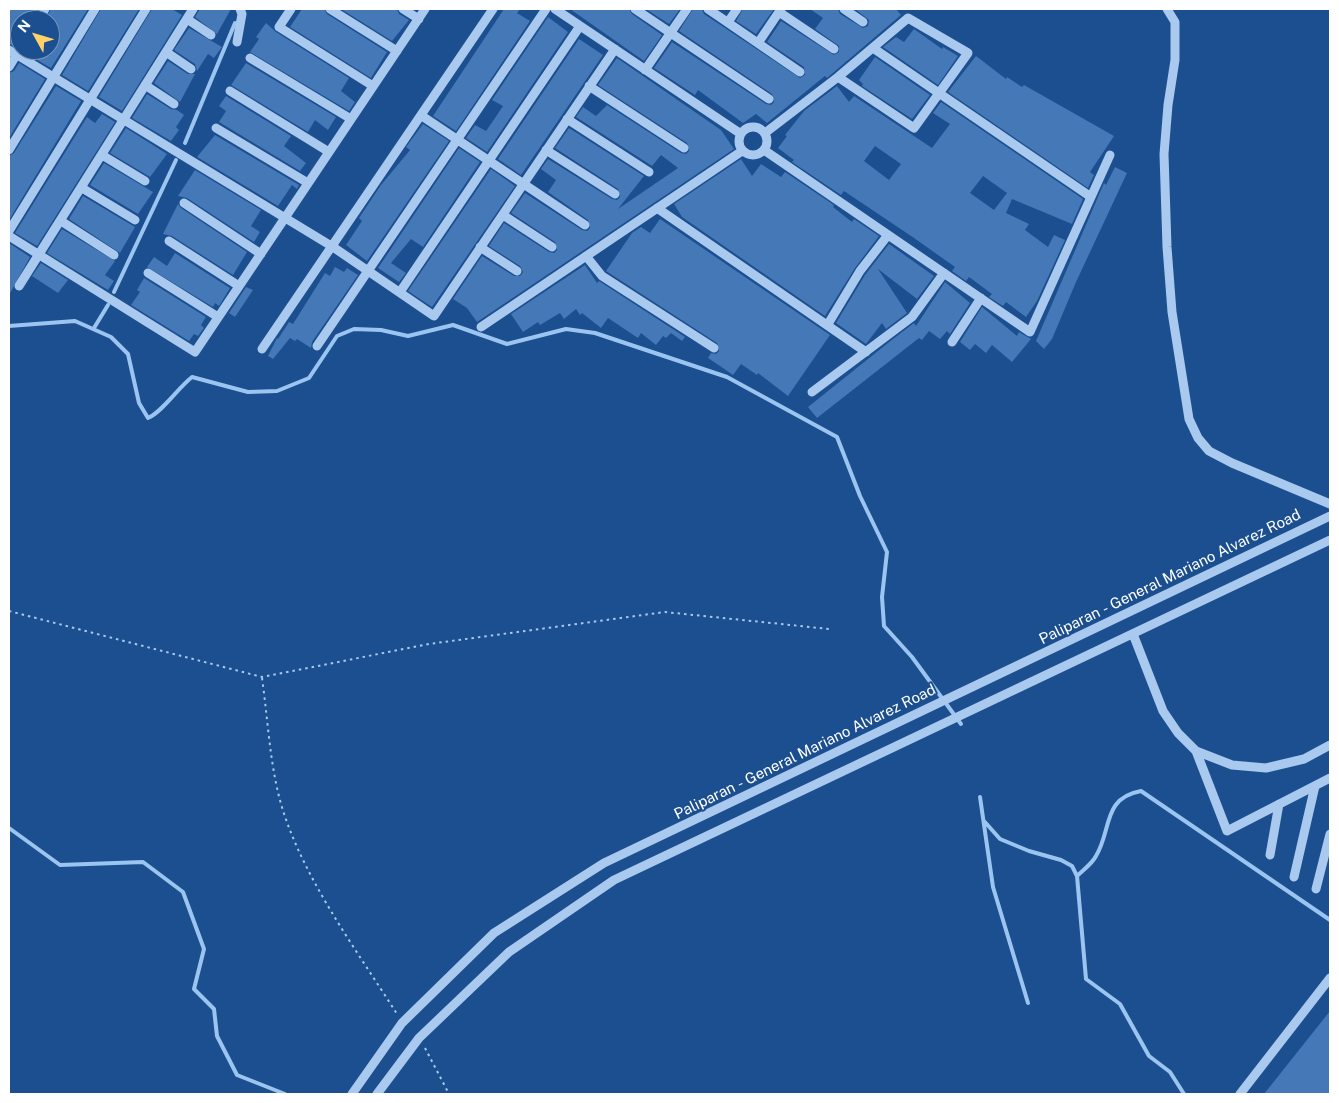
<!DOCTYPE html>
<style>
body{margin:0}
#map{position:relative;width:1339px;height:1103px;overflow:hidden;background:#1b4f8f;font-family:"Public Sans",sans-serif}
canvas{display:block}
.frame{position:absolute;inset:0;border:10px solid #fff;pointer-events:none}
.north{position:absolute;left:10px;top:10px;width:50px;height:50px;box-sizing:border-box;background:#1b4f8f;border:1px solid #7695bc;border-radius:50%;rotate:309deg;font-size:14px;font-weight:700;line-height:20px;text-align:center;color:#fff}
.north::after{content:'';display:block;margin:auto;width:18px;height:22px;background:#ffd166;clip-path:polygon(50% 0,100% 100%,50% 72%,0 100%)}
</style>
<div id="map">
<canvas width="1339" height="1103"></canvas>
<div class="frame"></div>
<div class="north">N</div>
</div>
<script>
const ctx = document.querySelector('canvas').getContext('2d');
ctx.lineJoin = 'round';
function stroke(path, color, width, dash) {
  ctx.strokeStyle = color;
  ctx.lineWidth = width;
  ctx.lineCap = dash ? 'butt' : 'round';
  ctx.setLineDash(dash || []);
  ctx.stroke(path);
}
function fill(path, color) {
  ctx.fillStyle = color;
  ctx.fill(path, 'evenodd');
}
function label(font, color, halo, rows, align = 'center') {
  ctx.font = font + ' "Public Sans",sans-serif';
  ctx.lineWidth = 4;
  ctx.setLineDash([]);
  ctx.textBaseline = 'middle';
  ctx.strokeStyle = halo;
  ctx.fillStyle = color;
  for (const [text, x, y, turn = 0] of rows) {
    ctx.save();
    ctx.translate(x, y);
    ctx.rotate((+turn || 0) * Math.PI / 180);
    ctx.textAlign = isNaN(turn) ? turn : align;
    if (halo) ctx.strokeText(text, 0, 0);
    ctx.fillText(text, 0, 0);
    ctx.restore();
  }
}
stroke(new Path2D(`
 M185,143L235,23
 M114,292L176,160
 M9,326L75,321L111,337L128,354L139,403L148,418C162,412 177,389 192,377L248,392L277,391L309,378L337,336L354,329L381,330L408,336L453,325L507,344L566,329L595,333L727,377L837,437L860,496L887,552L882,597L884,626L912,657L961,724
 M94,328L108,305
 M980,797L993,887L1028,1003
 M984,821L1000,839L1029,851L1061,860L1072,866L1077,876L1086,979L1120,1004L1149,1056L1170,1072L1184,1094
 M9,828L60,865L143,862L183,892L204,949L194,989L214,1009L217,1036L237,1075L285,1094
 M1077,876C1083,870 1092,864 1096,856C1112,830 1102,798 1141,791L1330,920`), '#9cc4f0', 4);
fill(new Path2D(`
 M9,9H38L32,20H20V43L14,46L9,44Z
 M51,9H88L51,68L25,53L26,50H41L50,56V20H45Z
 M101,9H139L88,91L62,75Z
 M152,9H172L182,15L122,111L99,97Z
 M200,9H231L217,34L195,17Z
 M302,9H324L327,14L387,52L371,78L290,27Z
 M341,9H397L399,14L409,20L392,41Z
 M504,9H520L517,13L530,21L456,131L433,116Z
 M570,9H629L632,14L662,35L644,61Z
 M646,9H680L669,24Z
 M693,9H702L704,14L800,78L805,75L804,67L767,42L781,21L834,55L839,52V46L815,29L823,18L810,9H838L840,14L863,28L868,26L869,20L855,9H896L901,15L834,72L827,78L825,76L767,123L756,114L743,123L698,90L695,95L654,68L672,42L766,104L771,105L774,102L772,94L679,31Z
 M743,9H774L756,34L736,21Z
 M548,17L568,32L487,152L466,138L475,125L486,131L495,118L503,106L492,100Z
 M266,23L276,32L349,78L341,91L355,102L349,111L250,52L259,39L256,37Z
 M189,28L222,47L214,58L208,54L197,71L195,64L174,50Z
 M914,29L942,49L943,47L958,56L938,85L883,47L896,37L904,42Z
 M579,39L603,55L521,175L498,159Z
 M976,56L1006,79L1007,77L1022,87L1024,85L1114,136L1090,172L1094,175L1088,188L948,92Z
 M875,57L930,95L912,119L862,86L863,84L859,80Z
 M617,58L721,130L734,149L477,322L467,308L453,299L482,256L514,276H520L523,272L520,266L489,246L504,223L549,252L554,253L557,250L555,242L511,213L525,193L582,230L587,231L590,228L588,220L548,192L556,180L541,169L548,159L612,199L617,200L620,197L618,189L555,148L569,128L644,176L618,209L678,168L661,155L652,166L576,117L583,107L596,116L607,105L681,153L686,154L689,151L687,143L598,85Z
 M168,61L188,74H195L180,102L154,83Z
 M19,63L45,79L9,138V73L14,71Z
 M246,63L336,117L328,130L315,120L308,132L231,85Z
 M56,86L81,101L9,220V156L14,153Z
 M837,86L849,102L854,96L932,148L950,124L933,113L941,102L1083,199L1072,224L1012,199L1006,213L1029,224L1025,230L1048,247L1054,235L1065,240L1037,301L1026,317L1006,302L1003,306L989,297L992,294L969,277L966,281L952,271L955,267L914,238L844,191L841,195L792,162L794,160L778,148L787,136L785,135L804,111ZM875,146L901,164L889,180L864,161ZM983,176L1007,193L994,210L970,193Z
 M147,94L171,109L177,110L184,115L176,127L179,130L171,141L132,118Z
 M226,96L291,136L284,146L306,163L300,171L219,122L226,111L219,106Z
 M102,114L115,122L37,246L15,233L87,117L95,123Z
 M423,124L449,141L367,261L346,245L362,221L359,218L381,185L410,150L406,147Z
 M126,128L167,154L150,177L110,153Z
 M215,135L299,185L297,189L292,185L278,206L197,157Z
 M459,148L480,162L423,247L411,239L391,263L406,273L399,282L378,268Z
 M741,159L752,176L761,164L781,177L785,172L834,205L833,207L852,222L854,219L879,236L855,268L825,316L682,217L674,204Z
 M104,163L153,192L138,214L90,185Z
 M1115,167L1127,173L1076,282L1052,339L1044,349L1036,341L1104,183L1106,185Z
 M491,169L515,186L432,307L408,291Z
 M195,170L261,210L251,226L260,232L254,242L187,198L178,196Z
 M83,196L135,227L120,253L69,219Z
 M178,204L181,208L247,252L233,275L172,236L163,234Z
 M660,219L830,335L788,396L758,373L757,375L741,364L733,375L720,366L708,358L711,353L716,354L719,351L717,343L606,271L632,233L641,227L650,233Z
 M62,229L115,261L105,275L114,281L108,290L47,253Z
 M9,243L30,257L9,295Z
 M889,244L934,276L917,299L878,269L907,313L886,329L882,323L866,344L836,323L865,275Z
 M175,253L230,288L219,306L215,303L213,307L147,267L154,257L167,266Z
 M41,263L68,280L58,293L32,276Z
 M585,265L597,283L599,281L685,337L682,341L671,333L666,338L663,336L656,345L641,333L638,338L608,318L601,328L582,313L580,315L576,309L564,319L560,313L540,325L538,322L523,332L511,314Z
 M335,267L344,272L347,268L358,275L312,342L311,348L297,339L295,341L290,338L273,359L268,356L277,338L278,339L289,322L293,324L325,273L330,276Z
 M144,278L206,317L201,325L204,328L198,336L194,334L189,341L131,305L140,292L137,290Z
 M945,282L970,303L950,334L947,331L940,339L929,331L922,340L919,338L817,418L808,407L893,339L914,323L916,326Z
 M246,287L253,290L235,317L229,313Z
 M982,307L1017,336L1019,332L1031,339L1012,362L992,345L986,353L975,344L970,350L960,342Z
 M1330,1011V1094H1264Z`), '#4478b7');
stroke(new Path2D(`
 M9,611L262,677L429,644L665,612L829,629
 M262,678C267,713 269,749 276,783C291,862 354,946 397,1014
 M425,1048L449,1094`), '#a9c9ee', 2, [2.5, 4]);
stroke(new Path2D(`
 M291,9L279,27L373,86
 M330,9L397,51
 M403,9L419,19
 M555,9L741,134
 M635,9L769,99
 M708,9L800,72
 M844,9L863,22
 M1167,9L1175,22V60L1168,105L1164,154L1167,247L1172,312L1189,419L1198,438L1209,451L1232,463L1330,504
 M779,12L834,49
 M187,19L211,35
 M38,20L45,9
 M728,22L737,9
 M237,42L242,14L240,9
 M758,43L781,9
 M873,48L1091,197
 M9,50L333,247L434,316L615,49
 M166,52L191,69
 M250,58L351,119
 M9,67L20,49
 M645,70L687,9
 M145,85L174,104
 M589,86L684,148
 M230,91L329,152
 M422,116L585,225
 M567,119L649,172
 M739 141a14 14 0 1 1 28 0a14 14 0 1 1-28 0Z
 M216,128L308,183
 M765,133L838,77L908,18L968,53L914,128L838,77
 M9,150L95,9
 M546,150L615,194
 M764,150L1030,332L1110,155
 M102,155L145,181
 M82,188L135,220
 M184,203L261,254
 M657,208L866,352
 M503,215L552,247
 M61,221L114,255
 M9,231L146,9
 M9,236L195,352L425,9
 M169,241L239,286
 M480,247L517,271
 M586,256L602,276L714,348
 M148,273L218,317
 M19,286L193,9
 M400,292L580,26
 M828,324L860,271L888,235
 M481,327L742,151
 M952,342L981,298
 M317,346L546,9
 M262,349L493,9
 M812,392L912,317L944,273
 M1133,634L1163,711L1178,733L1196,751L1232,765L1266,768L1304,759L1330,745
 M1196,751L1227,831L1330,778
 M1270,855L1279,804
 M1294,877L1315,786
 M1316,889L1330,834
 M352,1094L402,1023L494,933L604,863L1330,516
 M377,1094L419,1038L509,952L614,880L1330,540
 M1240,1094L1330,978`), '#a9c9ee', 9);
label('15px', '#fff', '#1b4f8f', [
 ["Paliparan - General Mariano Alvarez Road",1170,577,-26],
 ["Paliparan - General Mariano Alvarez Road",805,752,-26]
]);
</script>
